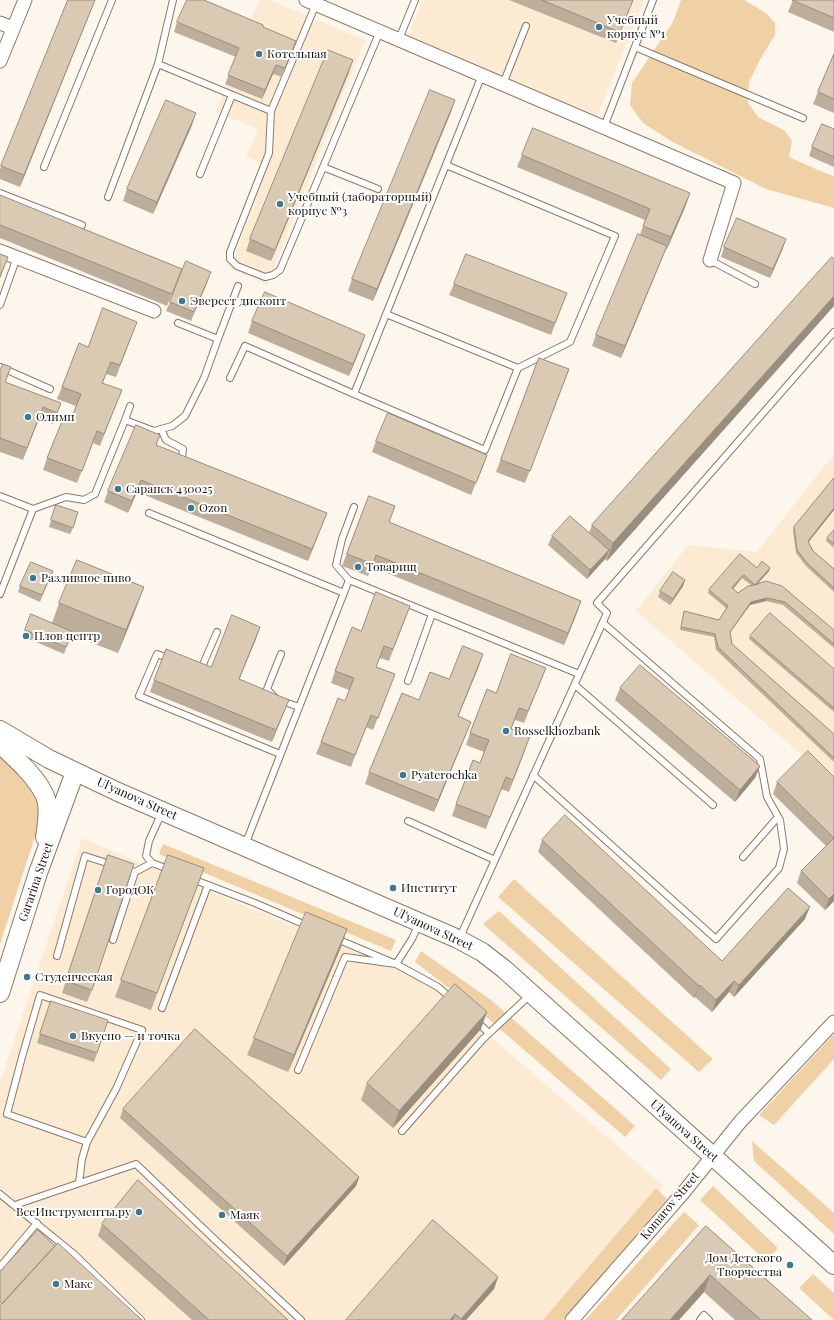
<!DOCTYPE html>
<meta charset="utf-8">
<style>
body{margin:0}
canvas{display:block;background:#fdf6ec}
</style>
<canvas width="834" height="1320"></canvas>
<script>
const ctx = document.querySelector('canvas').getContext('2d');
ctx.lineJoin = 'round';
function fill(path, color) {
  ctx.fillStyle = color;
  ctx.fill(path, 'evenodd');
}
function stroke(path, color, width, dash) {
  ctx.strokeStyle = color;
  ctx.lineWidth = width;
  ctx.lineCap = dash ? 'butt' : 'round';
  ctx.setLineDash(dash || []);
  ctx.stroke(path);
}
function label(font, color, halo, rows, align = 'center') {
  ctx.font = font + ' "Playfair Display",serif';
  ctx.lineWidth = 4;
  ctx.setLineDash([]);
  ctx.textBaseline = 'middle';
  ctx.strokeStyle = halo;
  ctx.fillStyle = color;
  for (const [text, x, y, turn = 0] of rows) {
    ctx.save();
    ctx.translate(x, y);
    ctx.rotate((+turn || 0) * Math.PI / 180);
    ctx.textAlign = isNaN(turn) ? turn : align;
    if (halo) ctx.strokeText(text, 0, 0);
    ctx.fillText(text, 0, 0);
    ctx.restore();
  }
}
fill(new Path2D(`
 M259,0H269L365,40L267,284L230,268L268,167L246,156L258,129L216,112Z
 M422,0H644L597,116L408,37Z
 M834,454V783L636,611L688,545L757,552Z
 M82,838L162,872L197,886L427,981L481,1029L664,1186L547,1320H0V1082Z`), '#fcead2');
fill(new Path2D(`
 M681,0H744L766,13L775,23V35L761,58L749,82L748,103L758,117L785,131L792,141L789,157L818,170L834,176V208L766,189L671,141L643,123L630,105L632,83L673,22Z
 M0,751L36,789L43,804L40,821L0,944Z
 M163,844L396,940L391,951L159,854Z
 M514,879L713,1059L699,1072L498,897Z
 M499,911L671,1069L661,1080L483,924Z
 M421,951L491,1000L635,1126L625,1137L479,1011L415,962Z
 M834,1034V1059L774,1125L759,1115Z
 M752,1141L834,1213V1234L754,1161Z
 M713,1186L778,1248L766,1261L700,1200Z
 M656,1188L667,1199L563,1320H543Z
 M684,1212L699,1225L616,1320H585Z
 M813,1274L834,1293V1320L799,1288Z`), '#f0d0a5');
const lane = new Path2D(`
 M316,4L271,111L269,153L230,252V259L237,266L265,277L273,275L280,270L380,31
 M399,39L415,0
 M635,47L803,118
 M158,64L271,111
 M503,84L526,26
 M604,127L653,0
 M446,165L615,236L570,342L518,368
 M44,167L112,0
 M323,167L378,189
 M200,174L232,95
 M0,193L82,225
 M108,197L158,64L173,0
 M710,260L755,284
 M0,305L17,257
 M386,314L518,368L485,450L354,394L482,75
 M218,339L238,286
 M0,367L50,389
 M230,378L245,346L354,394
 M125,420L130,406
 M161,429L166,440L183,449L182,458
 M0,496L33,509L0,594
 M33,509L66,497L84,500L95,494L125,420L154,431L172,426L185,416L204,378L218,339L178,323
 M149,513L344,593
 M349,580L336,565L342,539L354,507
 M281,654L267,689L276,699L299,707
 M170,659L157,654L139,696L280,754
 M200,668L201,669L217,632
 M408,681L432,614
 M575,685L713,805
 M533,775L716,939L779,868L784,849L780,820L767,797L760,759L603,623
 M162,812L149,841L146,856L152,863L171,870
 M408,821L495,860
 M245,845L349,580L579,674
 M743,857L778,817
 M124,869L135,872
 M208,885L255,903L308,926
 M460,937L607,613L597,603L834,332
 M337,939L396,964L438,987L452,999
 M113,940L135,872L152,863
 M57,956L85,856L113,865
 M162,1008L208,885L192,879
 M476,1021L489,1033
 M298,1070L345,957L396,964L412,939L419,923
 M402,1131L483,1039L531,994
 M79,1183L82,1159L87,1142L116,1089L142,1030L40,995L22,1057L7,1114L87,1142
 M0,1194L74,1254L141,1320
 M15,1205L136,1164L212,1237L301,1320
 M0,1267L37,1223
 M700,1320L704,1315L709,1320`);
const street = new Path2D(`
 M306,0L734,183L710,260
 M0,23L13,28
 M0,61L25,0
 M0,251L154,311
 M572,1320L683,1193L740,1122L834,1022`);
const secondary = new Path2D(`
 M0,730L49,759L118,792L458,939L482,952L504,969L834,1265
 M0,744C16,759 36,776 45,796C50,808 47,825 45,837
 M0,993L38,873L75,772`);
stroke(lane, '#8a7a65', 8);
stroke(street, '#8a7a65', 15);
stroke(secondary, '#8a7a65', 20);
stroke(lane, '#fff', 6);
stroke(street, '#fff', 13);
stroke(secondary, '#fff', 18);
fill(new Path2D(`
 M68,0H95L20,187L0,179V169Z
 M509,0H633L616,43Z
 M793,0H834V32L788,12Z
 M177,22L263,27L293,50L282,77L273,74L262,99L225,84L236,57L174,32Z
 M834,54V113L813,104L818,92Z
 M349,72L271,261L246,251L250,239Z
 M451,112L373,301L348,291L352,279Z
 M192,125L153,214L123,201L127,189Z
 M834,129V167L809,156L812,147Z
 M522,155L686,205L667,249H666L621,358L592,346L596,335L640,235L645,220L517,167Z
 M0,195L182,269L167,306L0,238Z
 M724,247L783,248L770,278L721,257Z
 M832,257L607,561L605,559L587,579L548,545L552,536L589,533L592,525Z
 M208,281L191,321L166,311L170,302Z
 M454,284L567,293L551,335L449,295Z
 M252,321L365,335L349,376L248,333Z
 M137,322L116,377L106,374L103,383L117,402L100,446L93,443L77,483L43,470L47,458L72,417L76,406L57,399L62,387L88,347Z
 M539,358L569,369L525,483L496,472Z
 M0,371L5,382L61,403L53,424L39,419L23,460L0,452Z
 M376,441L487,455L471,495L372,452Z
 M156,445L327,513L308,561L137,492L128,513L104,502L108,491Z
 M834,478V510L808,542L813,551L834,569V592L806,566L796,553L793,530L794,527Z
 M369,496L389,522L581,601L564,645L372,567L368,576L342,566Z
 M56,505L73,528L70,534L49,527Z
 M834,530V548L826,541L827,538Z
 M757,568L769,571L757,584L834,630V648L783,605L766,601L750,605L730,633L732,644L834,734V762L716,650L714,637L680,630L684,611L719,620L726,608L708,593L709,590ZM742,578L751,585L738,593L733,589Z
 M50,577L40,602L18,592L20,586Z
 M685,580L683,586L670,605L658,597L660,591Z
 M59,603L135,611L118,653L71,635L64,654L22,636L25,630L52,623Z
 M410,606L389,661L380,658L376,667L395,674L373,730L366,727L351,767L316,754L321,742L345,701L349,690L331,683L335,671L361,631Z
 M750,636L834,669V712L749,639Z
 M256,639L239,680L284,712L272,742L150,692L154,680L211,667Z
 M479,666L458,717L471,722L434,812L365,784L369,772L419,700L449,679Z
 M546,668L524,723L515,720L511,729L526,748L509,792L501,789L486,829L452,816L456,804L480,763L484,752L466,745L470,733L496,693Z
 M620,688L760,766L755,778L735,802L615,700Z
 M834,777V901L825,910L797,883L801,871L826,846L773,794L777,782Z
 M542,840L722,961L805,919L734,997L729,992L712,1012L695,997L694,998L538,852Z
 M108,855L92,990L87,1002L62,993Z
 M168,855L204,868L151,1010L115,997Z
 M347,929L341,947L288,1072L247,1055L254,1038Z
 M48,1010L97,1053L94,1062L37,1043Z
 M481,1029L393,1128L361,1100L367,1083Z
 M123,1109L359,1177L356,1186L284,1266L120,1118Z
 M102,1224L288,1320H192L98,1236Z
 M706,1226L812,1320H735L704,1292L679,1320H622Z
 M498,1277L494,1289L466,1320H346Z`), '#bcae9a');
fill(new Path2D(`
 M95,0L20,187L24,175Z
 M296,41L293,50L282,77L285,68Z
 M353,60L349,72L271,261L275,250Z
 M276,65L273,74L262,99L265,90Z
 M455,100L451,112L373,301L377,289Z
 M196,113L192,125L153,214L157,202Z
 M690,193L686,205L667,249L671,237Z
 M786,239L783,248L770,278L773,269Z
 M667,246L662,258L621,358L625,346Z
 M834,296V306L607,561L613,543Z
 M365,335L361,347L349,376L353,364Z
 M487,455L483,467L471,495L476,483Z
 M141,480L137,492L128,513L132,501Z
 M834,508V510L807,544L808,541Z
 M327,513L322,525L308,561L312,549Z
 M609,550L605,559L587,579L590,570Z
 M770,568L769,571L754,588L755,585Z
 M744,575L742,578L731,591L732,588Z
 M685,580L683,586L670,605L673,599Z
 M144,587L135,611L118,653L126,630Z
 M767,598L766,601L750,605L728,635L730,632L751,602Z
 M581,601L577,613L564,645L568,633Z
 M260,627L256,639L234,691L239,679Z
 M483,654L479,666L453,728L458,716Z
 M289,700L284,712L272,742L276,730Z
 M471,722L466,734L434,812L438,800Z
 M760,766L755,778L735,802L740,790Z
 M834,894V901L825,910L829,899Z
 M810,907L805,919L734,997L739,985Z
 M347,929L341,947L288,1072L294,1055Z
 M734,981L729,992L712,1012L716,1000Z
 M700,985L695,997L694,998L699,986Z
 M487,1012L481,1029L393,1128L399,1111Z
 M359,1177L356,1186L284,1266L287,1256Z
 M710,1275L704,1292L679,1320H670Z
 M498,1277L494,1289L466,1320H461Z
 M455,1314L453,1320H450Z`), '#998d7d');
const building = new Path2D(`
 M68,0H95L24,175L1,166Z
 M187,0H204L263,25V27L296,41L285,68L276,65L265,90L228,75L239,48L177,22Z
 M542,0H633L620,32Z
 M793,0H834V18L792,0Z
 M328,50L353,60L275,250L250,239Z
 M834,54V99L818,92Z
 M430,90L455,100L377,289L352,279Z
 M166,100L196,113L157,202L127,189Z
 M822,124L834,129V157L812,147Z
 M533,128L690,193L671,237L643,226L650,209L522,155Z
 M0,195L182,269L172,294L0,225Z
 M737,218L786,239L773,269L724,247Z
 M638,234L667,246L625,346L596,335Z
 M0,254L8,257L0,277Z
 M466,254L567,293L555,323L454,284Z
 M832,257L834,259V296L613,543L592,525Z
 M186,261L211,272L194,312L170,302Z
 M265,292L365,335L353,364L252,321Z
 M103,308L137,322L120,365L111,362L102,383L122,390L104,434L97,431L82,471L47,458L65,414L72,417L81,394L62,387L79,343L88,347Z
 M539,358L569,369L530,471L501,460Z
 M3,364L11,367L5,382L61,403L57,413L43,407L27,448L0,438V371Z
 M388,413L487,455L476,483L376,441Z
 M136,425L160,435L156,445L327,513L312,549L141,480L132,501L108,491Z
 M834,478V508L808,541L813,551L834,569V588L807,563L797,550L794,527Z
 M369,496L395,506L389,522L581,601L568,633L376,555L373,564L347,554Z
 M56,505L78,512L73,528L51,520Z
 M570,516L609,550L590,570L552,536Z
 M834,530V544L827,538Z
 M740,554L757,568L762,561L770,568L755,585L766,581L782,586L834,630V644L785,602L767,598L751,602L730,632L732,644L834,734V758L718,647L715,634L681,627L684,611L719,620L728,606L709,590ZM744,575L755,585L748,586L738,593L732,588Z
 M77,560L144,587L126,630L59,603Z
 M31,562L53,571L42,595L20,586Z
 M673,572L685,580L673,599L660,591Z
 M376,592L410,606L393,649L384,646L376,667L395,674L378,718L371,715L355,755L321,742L338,698L345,701L354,678L335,671L352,627L361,631Z
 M770,613L834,669V708L750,636Z
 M31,614L73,632L66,647L25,630Z
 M232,615L260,627L239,679L289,700L276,730L154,680L166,649L211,667Z
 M463,646L483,654L458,716L471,722L438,800L369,772L402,693L419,700L430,672L449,679Z
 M511,654L546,668L528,711L519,708L511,729L530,736L513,780L506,777L490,817L456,804L473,760L480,763L489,740L470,733L487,689L496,693Z
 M640,665L760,766L740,790L620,688Z
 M808,751L834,777V894L829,899L801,871L834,838L777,782Z
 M565,815L722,961L788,888L810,907L739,985L734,981L716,1000L700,985L699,986L542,840Z
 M108,855L134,864L92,990L66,981Z
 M168,855L204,868L157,993L121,980Z
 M306,912L347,929L294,1055L254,1038Z
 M455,984L487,1012L399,1111L367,1083Z
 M51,1001L108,1020L97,1053L40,1034Z
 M195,1029L359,1177L287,1256L123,1109Z
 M138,1180L288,1320H209L102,1224Z
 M433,1220L498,1277L461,1319L455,1314L450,1320H346Z
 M706,1226L812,1320H761L710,1275L670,1320H622Z
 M38,1230L55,1246L2,1304L0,1302V1272Z
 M58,1243L142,1320H0V1306Z`);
fill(building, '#dbcab3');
stroke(building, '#998d7d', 1);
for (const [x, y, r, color] of [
 [599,27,4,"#3d7a91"],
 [259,54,4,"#3d7a91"],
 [280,204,4,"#3d7a91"],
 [182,301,4,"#3d7a91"],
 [28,417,4,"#3d7a91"],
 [118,489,4,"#3d7a91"],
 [191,508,4,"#3d7a91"],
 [358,567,4,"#3d7a91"],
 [33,578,4,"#3d7a91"],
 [26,636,4,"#3d7a91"],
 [506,731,4,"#3d7a91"],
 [403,775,4,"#3d7a91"],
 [393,888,4,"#3d7a91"],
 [98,890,4,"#3d7a91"],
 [27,977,4,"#3d7a91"],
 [73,1036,4,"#3d7a91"],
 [139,1212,4,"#3d7a91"],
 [222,1215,4,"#3d7a91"],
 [790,1265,4,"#3d7a91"],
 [56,1284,4,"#3d7a91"]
]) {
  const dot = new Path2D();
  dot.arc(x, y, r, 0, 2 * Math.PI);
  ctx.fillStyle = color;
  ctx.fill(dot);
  stroke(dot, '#fff', 1.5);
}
label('12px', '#18120a', '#fff', [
 ["Учебный",607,20],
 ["корпус №1",607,34],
 ["Котельная",267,54],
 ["Учебный (лабораторный)",288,197],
 ["корпус №3",288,211],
 ["Эверест дисконт",190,301],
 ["Олимп",36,417],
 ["Саранск 430025",126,489],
 ["Ozon",199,508],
 ["Товарищ",366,567],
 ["Разливное пиво",41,578],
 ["Плов центр",34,636],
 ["Rosselkhozbank",514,731],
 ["Pyaterochka",411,775],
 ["Институт",401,888],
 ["ГородОК",106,890],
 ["Студенческая",35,977],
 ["Вкусно — и точка",81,1036],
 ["ВсеИнструменты.ру",131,1212,"right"],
 ["Маяк",230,1215],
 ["Дом Детского",782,1258,"right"],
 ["Творчества",782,1272,"right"],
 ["Макс",64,1284]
], 'left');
label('12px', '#18120a', '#fff', [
 ["Ul'yanova Street",137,799,24],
 ["Gararina Street",36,882,-71],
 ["Ul'yanova Street",433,929,25],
 ["Ul'yanova Street",684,1131,42],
 ["Komarov Street",670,1206,-50]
]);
</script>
